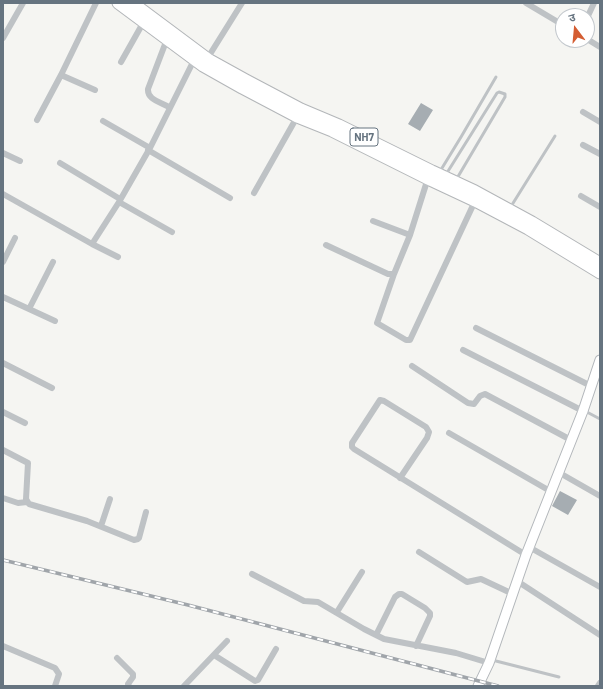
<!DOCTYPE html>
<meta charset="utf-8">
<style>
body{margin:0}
#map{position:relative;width:603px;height:689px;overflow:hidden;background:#f5f5f2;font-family:Barlow,"Noto Sans Devanagari",sans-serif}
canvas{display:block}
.frame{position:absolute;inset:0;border:4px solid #667480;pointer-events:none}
.north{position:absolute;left:555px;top:8px;width:40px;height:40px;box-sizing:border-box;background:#fff;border:1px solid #c2c7cc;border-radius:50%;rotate:344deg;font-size:11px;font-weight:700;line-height:16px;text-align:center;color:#667480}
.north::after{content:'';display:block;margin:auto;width:14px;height:18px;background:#d45d32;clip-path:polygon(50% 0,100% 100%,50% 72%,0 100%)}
</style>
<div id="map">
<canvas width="603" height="689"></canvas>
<div class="frame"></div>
<div class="north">उ</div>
</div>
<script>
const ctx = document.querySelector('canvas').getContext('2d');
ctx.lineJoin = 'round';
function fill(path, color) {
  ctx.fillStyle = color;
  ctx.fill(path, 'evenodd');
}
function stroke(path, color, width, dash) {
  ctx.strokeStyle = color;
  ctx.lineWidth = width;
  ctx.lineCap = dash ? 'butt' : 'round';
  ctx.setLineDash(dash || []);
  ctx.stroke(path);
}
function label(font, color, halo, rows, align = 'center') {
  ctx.font = font + ' Barlow,sans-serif';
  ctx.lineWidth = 4;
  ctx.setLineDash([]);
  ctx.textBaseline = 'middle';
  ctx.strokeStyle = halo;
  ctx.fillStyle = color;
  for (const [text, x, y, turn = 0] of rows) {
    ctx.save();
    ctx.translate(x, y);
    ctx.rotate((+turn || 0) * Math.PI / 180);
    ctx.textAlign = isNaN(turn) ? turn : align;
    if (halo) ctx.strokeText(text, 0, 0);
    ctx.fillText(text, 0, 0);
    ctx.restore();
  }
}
fill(new Path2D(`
 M421,103L433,110L420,131L408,124Z
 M560,491L577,500L568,515L552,506Z`), '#a6adb2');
const secondary = new Path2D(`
 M478,686L489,663L526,555L583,411L600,360`);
const highway = new Path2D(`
 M118,3L203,66L242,88L297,117L332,131L428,179L475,201L528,229L600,273
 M133,3L208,59L246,80L301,109L339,125L432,171L475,191L532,222L600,263`);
stroke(secondary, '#b3b7bb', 11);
stroke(highway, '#b3b6b9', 13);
stroke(new Path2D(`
 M439,173L461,137L496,77
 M445,176L497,93L499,92L505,94V97L456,180
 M510,208L555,136
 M585,411L600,419
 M492,660L559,677`), '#bec2c5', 3);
stroke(new Path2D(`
 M526,3L563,25
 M587,18L594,3
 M3,38L23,3
 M167,39L148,89C147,100 161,102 169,107
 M587,39L600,47
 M207,59L242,3
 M121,62L143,23
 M61,75L95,90
 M583,112L600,122
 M37,120L61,75L96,3
 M103,121L150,148
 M583,145L600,154
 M148,150L230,198
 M3,153L20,161
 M60,163L120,199
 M254,193L297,117
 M3,194L92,244L119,202L150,148L194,60
 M581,196L600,207
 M119,202L172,232
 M373,221L410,235
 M92,244L118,257
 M326,245L388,274H394L410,235L428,178
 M3,262L15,238
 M394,274L377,323L406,340H410L475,201
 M3,297L55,321
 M29,309L53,262
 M476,328L591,386
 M463,350L583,411
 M3,363L52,388
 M412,366L468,403L474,404L480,396L485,394L571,440
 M3,412L25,423
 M449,433L550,491
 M3,450L28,463L26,499L29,504L87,521L134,540L138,539L139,538L146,512
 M558,472L600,496
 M400,478L427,438L429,432L426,427L384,401L380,400L352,443V447L354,449L526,555
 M3,498L18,503L27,502
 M101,526L110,499
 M529,547L600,587
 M419,552L467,582L481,579L513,594
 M252,574L304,601L318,602L364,629L384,639L456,653L489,663
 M517,581L600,635
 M337,612L362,572
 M376,635L395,597L399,594H402L425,608L430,613V616L416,646
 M3,646L55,668L59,674L55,686
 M214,655L255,681L258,680L276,649
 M117,658L133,674V677L128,684L129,686
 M184,686L227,641
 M598,686L600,683`), '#bec2c5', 6);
stroke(secondary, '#fff', 9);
stroke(highway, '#fff', 11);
const rail = new Path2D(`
 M3,560L188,605L498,686`);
stroke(rail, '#a0a5aa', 3.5);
stroke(rail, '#fff', 2, [6]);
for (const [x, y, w] of [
 [364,137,28]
]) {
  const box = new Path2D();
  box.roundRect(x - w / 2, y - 9, w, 18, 3);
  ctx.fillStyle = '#fff';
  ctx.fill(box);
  stroke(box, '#667480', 1);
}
label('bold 11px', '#667480', null, [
 ["NH7",364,137]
]);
</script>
